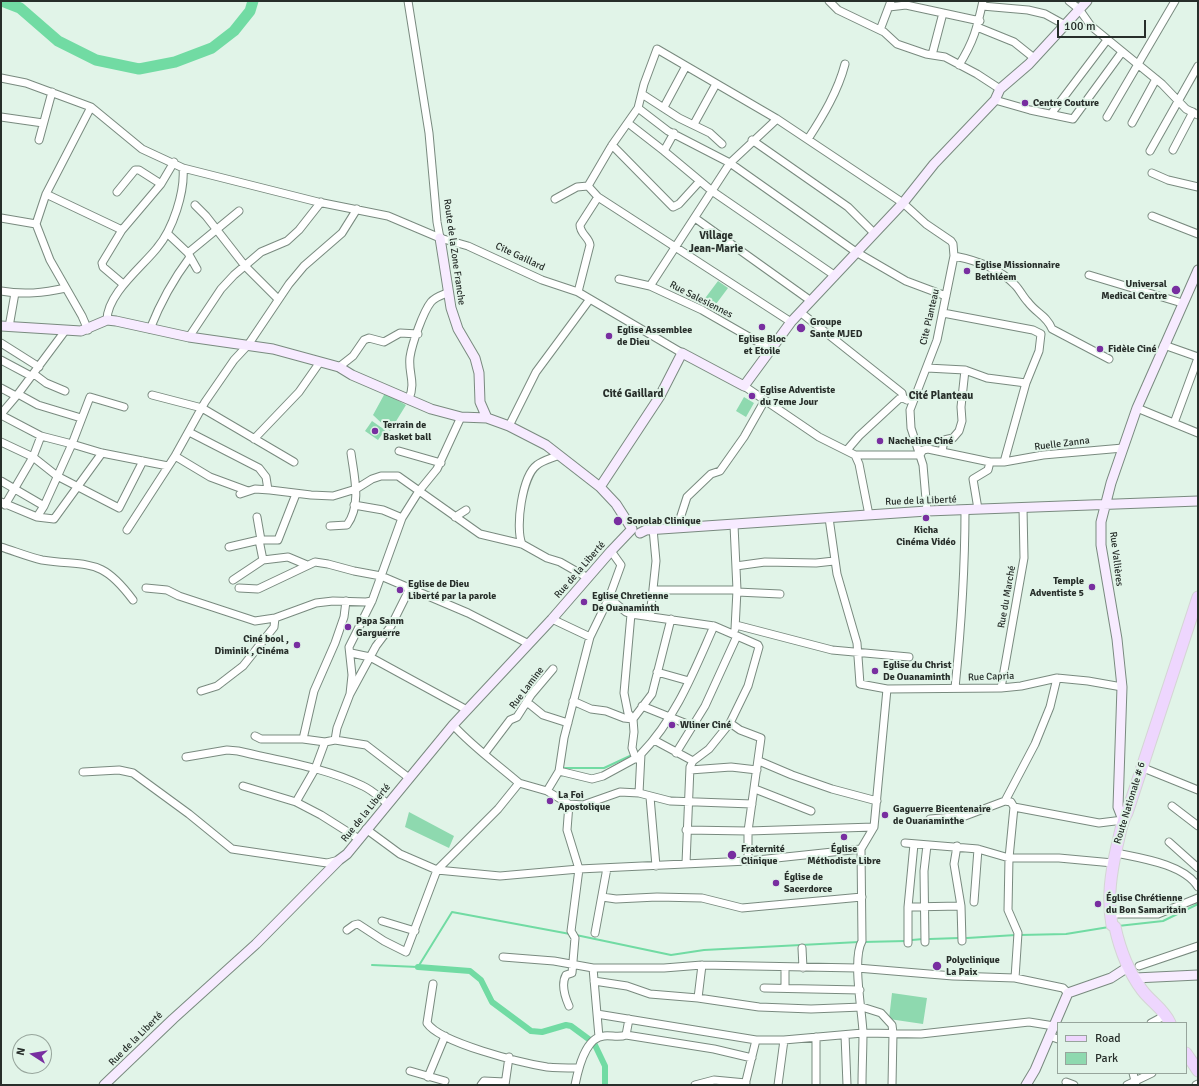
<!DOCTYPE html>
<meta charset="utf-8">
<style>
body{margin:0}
#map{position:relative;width:1199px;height:1086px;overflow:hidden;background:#e1f4e8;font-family:Signika,sans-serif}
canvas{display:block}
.frame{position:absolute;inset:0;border:2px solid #272e2a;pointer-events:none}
.legend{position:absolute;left:1057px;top:1022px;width:130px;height:52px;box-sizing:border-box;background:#e1f4e8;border:1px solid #97a59c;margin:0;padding:5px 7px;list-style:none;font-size:12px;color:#272e2a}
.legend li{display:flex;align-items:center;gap:8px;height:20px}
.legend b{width:20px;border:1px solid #97a59c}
.north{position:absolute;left:12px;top:1034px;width:40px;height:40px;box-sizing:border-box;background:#e1f4e8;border:1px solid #97a59c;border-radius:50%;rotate:282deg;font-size:11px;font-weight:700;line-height:16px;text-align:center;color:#272e2a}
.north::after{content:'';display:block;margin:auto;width:14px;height:18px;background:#782ea0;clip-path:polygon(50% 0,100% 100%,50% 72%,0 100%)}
.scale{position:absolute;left:1057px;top:20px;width:89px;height:18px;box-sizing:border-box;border:2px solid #272e2a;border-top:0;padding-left:5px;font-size:12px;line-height:14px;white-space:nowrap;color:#272e2a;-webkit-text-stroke:3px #e1f4e8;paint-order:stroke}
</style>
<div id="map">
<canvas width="1199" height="1086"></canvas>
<div class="frame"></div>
<ul class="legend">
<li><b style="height:5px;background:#eed6fe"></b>Road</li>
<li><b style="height:11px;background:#8ed9af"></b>Park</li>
</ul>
<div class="north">N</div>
<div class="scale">100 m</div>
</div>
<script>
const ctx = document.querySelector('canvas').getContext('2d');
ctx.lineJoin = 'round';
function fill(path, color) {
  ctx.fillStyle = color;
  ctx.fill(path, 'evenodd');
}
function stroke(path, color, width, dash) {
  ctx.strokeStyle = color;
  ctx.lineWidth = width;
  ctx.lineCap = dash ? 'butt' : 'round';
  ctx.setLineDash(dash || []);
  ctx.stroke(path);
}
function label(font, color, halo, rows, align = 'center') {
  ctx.font = font + ' Signika,sans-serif';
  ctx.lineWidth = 4;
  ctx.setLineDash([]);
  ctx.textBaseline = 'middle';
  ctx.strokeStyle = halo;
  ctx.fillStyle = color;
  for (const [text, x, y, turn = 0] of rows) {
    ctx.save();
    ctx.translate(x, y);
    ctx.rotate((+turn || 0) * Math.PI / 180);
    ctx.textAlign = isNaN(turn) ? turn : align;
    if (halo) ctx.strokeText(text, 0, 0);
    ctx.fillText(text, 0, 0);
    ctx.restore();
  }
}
fill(new Path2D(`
 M718,281L728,288L710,312L700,305Z
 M385,393L406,405L390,431L373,415Z
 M744,397L754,403L746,417L736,411Z
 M372,421L385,430L378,440L365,431Z
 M409,812L454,836L449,848L405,827Z
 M892,993L927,998L923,1024L889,1019Z`), '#8ed9af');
stroke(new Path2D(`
 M562,768H604L632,755
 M1118,926L1163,921L1198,904
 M576,935L671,955L704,950L859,942
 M1020,935L1066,934L1109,927
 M967,938L1016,935
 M930,939L959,938
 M912,940L923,939
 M863,942L906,941
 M372,965L418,967L452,912L570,934`), '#71dba3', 2);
stroke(new Path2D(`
 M418,967L470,971L481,980L492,1002L531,1031L542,1032L566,1025L571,1026L594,1043L605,1066V1085`), '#71dba3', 6);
stroke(new Path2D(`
 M2,1L20,8L58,41L96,60L139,69L175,62L212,48L234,31L250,11L253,1`), '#71dba3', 11);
const street = new Path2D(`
 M408,1L429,133L437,222L440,238
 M829,1L838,10L884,32L897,44L926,54L945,57L977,74L1000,89
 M1069,1L1079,9L1091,26L1162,84L1186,109L1198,115
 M982,6L1028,10L1045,14L1065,25
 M889,7L906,5L980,21
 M977,27L1014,42L1034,58
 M880,30L891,1
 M932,55L943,13
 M959,65C974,41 977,28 983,1
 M1,78L26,83L91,107L142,149L183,168L318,202L388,216L440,238L468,246L542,280L578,292L682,353
 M642,94L679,118L710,133L722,144
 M995,100L1030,110L1073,119L1122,52
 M664,107L686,66
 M638,108L668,131L730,163L856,252L906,281L946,296
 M1051,114L1107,40
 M1,117L43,123
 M1107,117L1175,1
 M628,123L664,151L674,133
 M1132,123L1156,79
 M694,124L716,84
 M808,139C823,116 838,91 845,64
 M39,140L52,92
 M752,140L848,207L874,233
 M612,145L673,207L679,204L699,182
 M1173,150L1193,112
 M664,151L712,191L834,275
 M1150,151L1198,66
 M1152,173L1168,180L1198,187
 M588,186L612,145L638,108L644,84L657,49L777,119L903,203L926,224L951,241L953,244L954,256L937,340L910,410L911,428L923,465L927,511
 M588,186L598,197L791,322
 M117,192L135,170H139L161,184
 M46,194L122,230
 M555,199L577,187L588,186
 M195,205L206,216L245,266L278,299
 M1152,216L1198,234
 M1,218L36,224L50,260L82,316L88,330
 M695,218L811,301
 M36,224L46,194L91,107
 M168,234L188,253L197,269
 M188,253L239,211
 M954,256C975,260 1000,269 1015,285C1020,290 1023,297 1028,302C1036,313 1047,316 1052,329L1109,359
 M1089,275L1182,303
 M619,279L650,286L702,310L770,349
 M123,284L103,267L102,263L122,230L161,184L174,162
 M650,286L730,163L777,119
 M1,291C24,295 43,293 66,288
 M578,292L590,245C589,237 580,234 580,225L598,197
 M800,312L902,393L903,398
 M943,313L1033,330L1041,334L1039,351L1026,383L1004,462
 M107,320C107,294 142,267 157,248C173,229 185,192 183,168
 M9,327L15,293
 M150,329C161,301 172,281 190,257
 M189,337L221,289L234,275L261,252L287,241L299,230L321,202
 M1,343L39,367
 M1164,345L1198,357
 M1,360L31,376
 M339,367L353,356L364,340L369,338L384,342L400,333L418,334
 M927,368L965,370L987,378L1026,383
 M34,374L46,383L65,391
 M744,386L819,437L855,455H920L923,450L928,449L990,462H1004L1043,455L1123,448
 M1,388L16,396
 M18,394L38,405L81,418
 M152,395L202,408L294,462
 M409,399C416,381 408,374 410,357C412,344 423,312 431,302C435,297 442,295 447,293
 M124,407L90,397L72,444L102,453L168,466
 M1137,408L1198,433
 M1,414L18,394L65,331
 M1,415L41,436L72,444L44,506L37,517L1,502
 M1174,423L1198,358
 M509,426L536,372L590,299
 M189,432L259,468L266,477L268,490
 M254,439L299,392L320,362
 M1,442L33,457L57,476L119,508L143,461
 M847,450L859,436L899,399L903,398L907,400
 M399,451L441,463
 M942,452L944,440L953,438L959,431L962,421L961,407L965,370
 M855,455L859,464L869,515
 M1,481L44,506
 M248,491L210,477L175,456L205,402L234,360L248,345L289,284L304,266L342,233L357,209
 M240,494L255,489L270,490L311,495L333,496L356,489L372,479L381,476H398L480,534L522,544L547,558L560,562L588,578
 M5,505L33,457L41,436
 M354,505L383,510L402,518
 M978,509L973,479L988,470L990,462
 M37,517L54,519L102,453
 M257,517L261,540
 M455,517L466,510
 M829,518L837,574L857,643L860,684L887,689L1001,688L1021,686L1057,678L1088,681L1122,687
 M734,525L737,590L735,629
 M330,526L347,525C362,504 354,476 351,453
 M677,528L687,497L711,474L720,471L744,437L765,400
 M127,530L175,456
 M259,540L263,560
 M522,544C515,528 522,476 537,465C543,460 553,458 559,455
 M1,547C14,551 29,557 42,560C90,567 101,557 133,600
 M229,547L259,540H278L296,494
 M736,566L765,562L816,563L834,561
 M233,580L263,560L288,557L307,565
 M146,588L167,590L179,596L255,621L275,618L316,603L333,601L366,602L372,601
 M239,588L258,589L315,562L328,564L354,571L381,576L468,613L529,644
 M654,590H737
 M737,592L780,594
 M609,598L626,612L631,614L714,626L758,645L759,647L748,686L730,723L709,749L693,761L690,767L686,863
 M631,614L624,693L628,713L633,719L634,732L632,748L636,759
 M650,617L656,561L653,529
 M552,619L590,637
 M736,625L832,650L909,657
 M351,653L370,657L467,710
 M657,672L689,681
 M955,688C961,629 965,570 965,510
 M1001,688L1024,558L1023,508
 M201,691L217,686L243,666L274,627L275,618
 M350,694L352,675L349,647L372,601L402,518L419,491L437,469L461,417
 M573,701L591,709L606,711L624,718L633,719L652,694L671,619
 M527,702L543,715L568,723
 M642,706L692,726
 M730,723L740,730L761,738L748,831V861
 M255,736L261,739H303L325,742L335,740L366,745L409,778
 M303,739L314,691L335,643L344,617L346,601
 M335,740L337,728L350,694L376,646L391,626L410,588
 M654,740L693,761
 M485,753L510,720L517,717L531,695L553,669
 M676,753L705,706L737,636
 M186,757L227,750L238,751C280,761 324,767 363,786C372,790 380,798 388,804
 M759,761L792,775L832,789L877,801
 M1141,767L1198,790
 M690,770L731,767L757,770
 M559,771L592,779L603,776L638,757
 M83,772L119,770L133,773L189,814L232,849L327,863L339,860
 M519,783L547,791L569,804L583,805L620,792L639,793L670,801L752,804
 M243,786L296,802L321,815L359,839
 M755,789L811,811
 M547,791L559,771L564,738L590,637L609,598L621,565L611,551
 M639,793L641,754C676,718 694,671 714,626
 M650,797L656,866
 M1005,801L1035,744L1050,707L1057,678
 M296,802L315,769L325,742
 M569,804L567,830L579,869L571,931L575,938L572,973L566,975C561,984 565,997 569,1006
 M1172,806L1198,826
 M930,819L965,816L1005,801L1011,802L1014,807
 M366,829L400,854L437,870L498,809L519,783C497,764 473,747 453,725
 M686,830L748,831L874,827
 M1169,842L1198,868
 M905,843L978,849L1009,858H1059L1113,863
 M957,846L954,864L961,906L962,941
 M1116,853C1140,858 1184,864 1198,887
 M602,897L616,899L657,897L702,898L742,908L862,897
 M974,902L978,849
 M908,907L961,906
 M1110,914H1158L1198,898
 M382,921L415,931
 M347,930L354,925L358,924L384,941L406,952L437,870L500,876L579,869L748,861L861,849
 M595,933L607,868
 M925,942L924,871L927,845
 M908,943V907L914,844
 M802,948L803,968
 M503,957L554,961L593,968H664L702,965L857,968L953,976L1015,978L1063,988L1068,993
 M1139,966L1198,946
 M593,968L597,1014L756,1040H784L863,1033L921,1034L1029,1022L1054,1026
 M785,968V988
 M1015,978L1018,933L1008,910L1009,858L1014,807L1099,823L1123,820
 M594,981L627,986L650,994L698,998L759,1007L811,1009L862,1007L881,1013L892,1025L893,1033L892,1085
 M433,984L427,1023C440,1043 522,1063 547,1067C557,1068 568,1068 578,1068
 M764,988L860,990
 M698,998L702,965
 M597,1014L599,1037
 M1151,1023L1166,1015
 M626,1035L629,1019
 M845,1035L847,1085
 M1049,1036L1058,1039
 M816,1037V1085
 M410,1071L445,1081
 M1133,1073L1136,1085
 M428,1077L445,1036
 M1066,1082L1074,1085
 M481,1085L484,1081L505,1082
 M505,1085L509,1057
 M575,1085C578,1070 585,1037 604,1036C611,1035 619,1038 626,1035L714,1049L752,1058
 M695,1085L714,1080L746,1083
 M745,1085L756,1040
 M778,1085L784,1040
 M862,1085C862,1067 863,1050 863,1032C862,1010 852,959 862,941L861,849L874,827L887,689
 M1127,1085L1152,1073
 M1196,1085L1198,1084`);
const secondary = new Path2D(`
 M440,238L451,308L458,329L475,358L479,373L480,402L487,418
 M1,326L81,331L107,320L116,321L189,337L273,349L339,367L352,375L431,409L461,417L487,418L509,426L546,445L600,487L616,504L632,529
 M600,487L660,396L682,353L744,386L791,322L903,203L934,164L995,100L1000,89L1029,64L1087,1
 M640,533L646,530L661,529L927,511L1198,501
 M1123,820L1118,807L1122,687L1117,639L1101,545V522L1111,483L1137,408L1198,270
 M1135,978L1198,975
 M104,1085L173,1019L256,944L339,860L347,854L453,725L552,619L611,551L631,530
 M1026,1085L1035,1070L1068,993L1111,978L1128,967`);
const primary = new Path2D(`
 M1170,1023C1164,1009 1151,1002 1142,990C1128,971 1120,950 1115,927L1112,925C1107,898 1111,873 1117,846C1120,835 1121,823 1127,813L1198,597
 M1186,1053L1198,1071`);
stroke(street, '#798a7f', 9);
stroke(secondary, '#798a7f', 11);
stroke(primary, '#d4d5d4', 13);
stroke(street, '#fff', 7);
stroke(secondary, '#f7ebff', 9);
stroke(primary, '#eed6fe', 11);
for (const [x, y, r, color] of [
 [1025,103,4,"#782ea0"],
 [967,271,4,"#782ea0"],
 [1176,290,5,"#782ea0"],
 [762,327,4,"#782ea0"],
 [801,328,5,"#782ea0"],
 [609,336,4,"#782ea0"],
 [1100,349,4,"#782ea0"],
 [752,396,4,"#782ea0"],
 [375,431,4,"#782ea0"],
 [880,441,4,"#782ea0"],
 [926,518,4,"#782ea0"],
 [618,521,5,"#782ea0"],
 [1092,587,4,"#782ea0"],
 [400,590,4,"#782ea0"],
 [584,602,4,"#782ea0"],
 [348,627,4,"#782ea0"],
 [297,645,4,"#782ea0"],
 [875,671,4,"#782ea0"],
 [672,725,4,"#782ea0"],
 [550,801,4,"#782ea0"],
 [885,815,4,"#782ea0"],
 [844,837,4,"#782ea0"],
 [732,855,5,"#782ea0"],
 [776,883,4,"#782ea0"],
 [1098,904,4,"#782ea0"],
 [937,966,5,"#782ea0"]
]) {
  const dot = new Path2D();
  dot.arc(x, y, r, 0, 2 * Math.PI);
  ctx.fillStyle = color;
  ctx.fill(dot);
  stroke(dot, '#e1f4e8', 1.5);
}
label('bold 10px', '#272e2a', '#e1f4e8', [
 ["Centre Couture",1033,103],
 ["Eglise Missionnaire",975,265],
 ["Bethléem",975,277],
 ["Universal",1167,284,"right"],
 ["Medical Centre",1167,296,"right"],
 ["Groupe",810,322],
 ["Sante MJED",810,334],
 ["Eglise Assemblee",617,330],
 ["de Dieu",617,342],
 ["Eglise Bloc",762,339,"center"],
 ["et Etoile",762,351,"center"],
 ["Fidèle Ciné",1108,349],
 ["Eglise Adventiste",760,390],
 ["du 7eme Jour",760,402],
 ["Terrain de",383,425],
 ["Basket ball",383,437],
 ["Nacheline Ciné",888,441],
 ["Sonolab Clinique",627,521],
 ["Kicha",926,530,"center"],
 ["Cinéma Vidéo",926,542,"center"],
 ["Temple",1084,581,"right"],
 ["Adventiste 5",1084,593,"right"],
 ["Eglise de Dieu",408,584],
 ["Liberté par la parole",408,596],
 ["Eglise Chretienne",592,596],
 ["De Ouanaminth",592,608],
 ["Papa Sanm",356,621],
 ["Garguerre",356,633],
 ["Ciné bool ,",289,639,"right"],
 ["Diminik , Cinéma",289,651,"right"],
 ["Eglise du Christ",883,665],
 ["De Ouanaminth",883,677],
 ["Wliner Ciné",680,725],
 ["La Foi",558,795],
 ["Apostolique",558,807],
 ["Gaguerre Bicentenaire",893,809],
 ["de Ouanaminthe",893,821],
 ["Fraternité",741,849],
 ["Clinique",741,861],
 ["Église",844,849,"center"],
 ["Méthodiste Libre",844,861,"center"],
 ["Église de",784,877],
 ["Sacerdorce",784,889],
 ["Église Chrétienne",1106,898],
 ["du Bon Samaritain",1106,910],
 ["Polyclinique",946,960],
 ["La Paix",946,972]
], 'left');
label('10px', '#272e2a', '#e1f4e8', [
 ["Route de la Zone Franche",454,252,82],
 ["Cite Gaillard",520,257,25],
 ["Rue Salesiennes",701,300,27],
 ["Cite Planteau",930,317,-77],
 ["Ruelle Zanna",1062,444,-7],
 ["Rue de la Liberté",921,501,-2],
 ["Rue Vallières",1116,559,83],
 ["Rue de la Liberté",580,570,-49],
 ["Rue du Marché",1007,597,-80],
 ["Rue Capria",991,677,-2],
 ["Rue Lamine",527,688,-53],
 ["Route Nationale # 6",1130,803,-73],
 ["Rue de la Liberté",366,813,-51],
 ["Rue de la Liberté",136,1039,-45]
]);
label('bold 11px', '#272e2a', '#e1f4e8', [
 ["Village",716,236],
 ["Jean-Marie",716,249],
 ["Cité Gaillard",633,394],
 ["Cité Planteau",941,396]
]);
</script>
